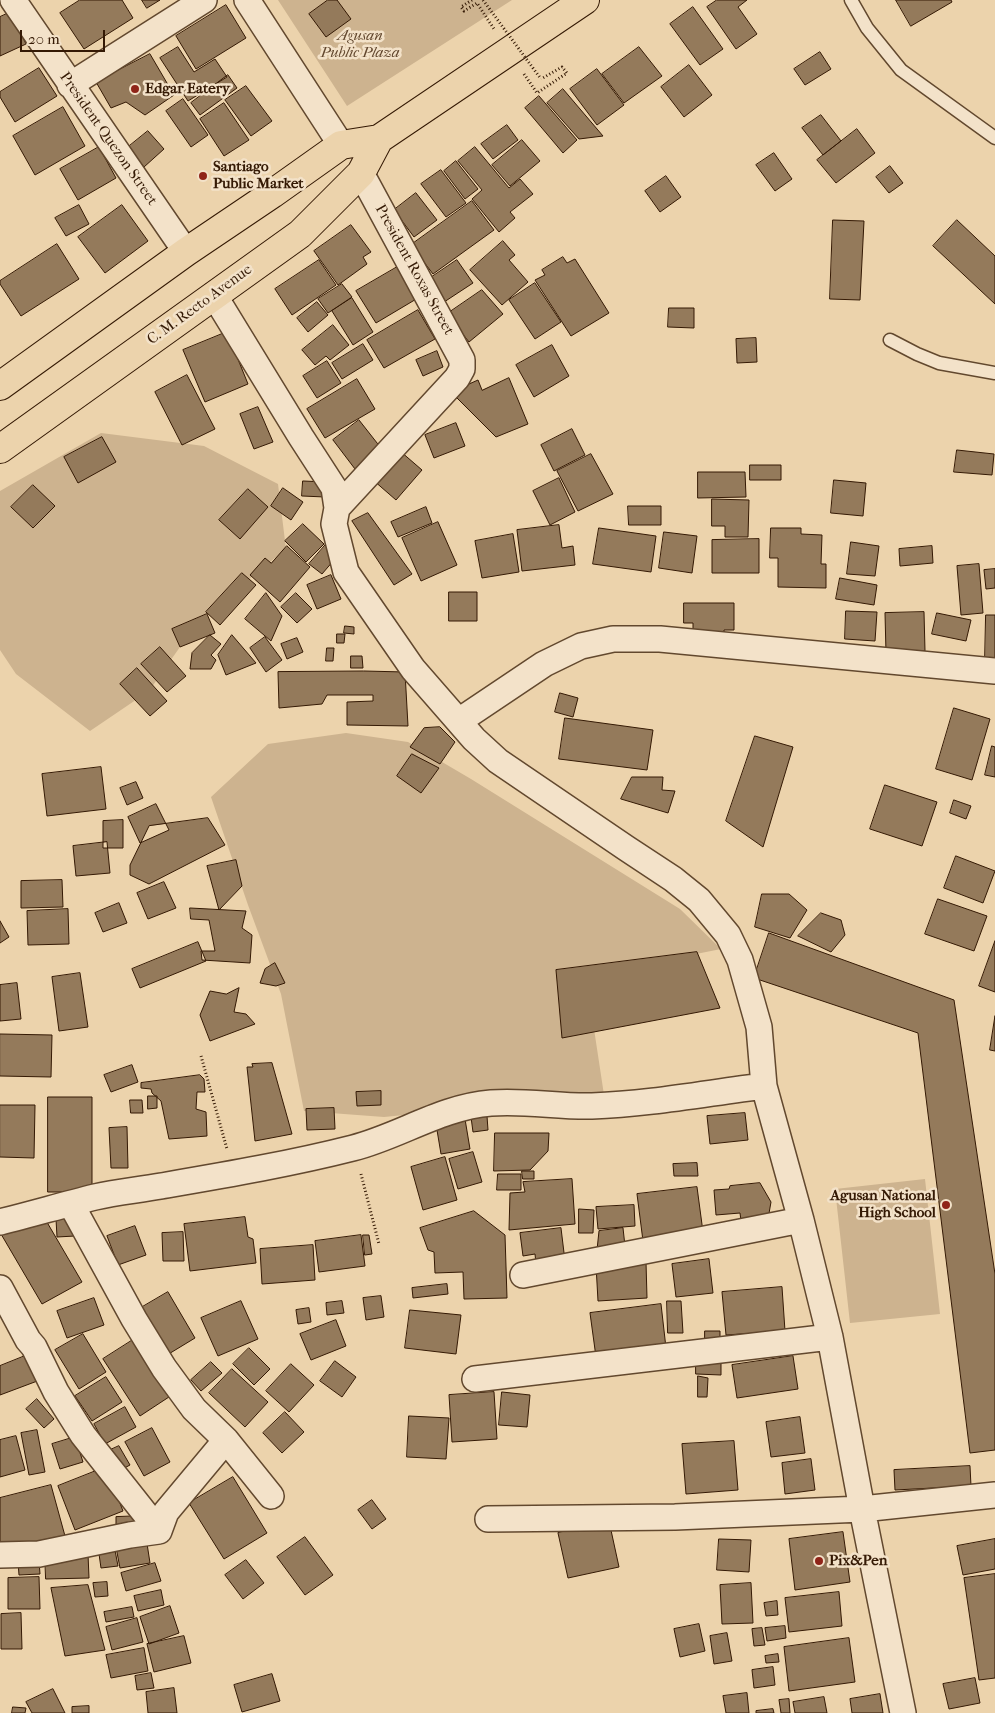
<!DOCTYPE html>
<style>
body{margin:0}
#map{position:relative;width:995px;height:1713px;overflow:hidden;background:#ecd3ac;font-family:"IM FELL French Canon",serif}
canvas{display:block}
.scale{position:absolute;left:20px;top:30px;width:85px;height:22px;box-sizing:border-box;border:2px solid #341904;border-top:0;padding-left:6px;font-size:15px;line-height:18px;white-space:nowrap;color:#341904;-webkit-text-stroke:4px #f3e2c9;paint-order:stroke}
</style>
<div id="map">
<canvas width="995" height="1713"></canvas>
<div class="scale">20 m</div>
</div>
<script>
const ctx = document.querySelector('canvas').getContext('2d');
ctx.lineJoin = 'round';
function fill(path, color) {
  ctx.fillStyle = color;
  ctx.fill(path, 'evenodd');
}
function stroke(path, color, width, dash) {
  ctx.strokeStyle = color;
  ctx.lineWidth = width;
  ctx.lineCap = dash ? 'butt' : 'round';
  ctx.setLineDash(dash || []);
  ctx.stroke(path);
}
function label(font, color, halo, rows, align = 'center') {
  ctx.font = font + ' "IM FELL French Canon",serif';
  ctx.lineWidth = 5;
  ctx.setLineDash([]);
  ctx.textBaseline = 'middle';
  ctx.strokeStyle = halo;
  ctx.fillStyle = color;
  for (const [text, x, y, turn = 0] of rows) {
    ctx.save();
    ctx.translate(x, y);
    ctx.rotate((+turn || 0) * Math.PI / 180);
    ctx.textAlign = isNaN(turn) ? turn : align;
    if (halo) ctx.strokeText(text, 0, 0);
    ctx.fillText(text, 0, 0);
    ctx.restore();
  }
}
fill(new Path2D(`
 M278,0H512L347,106Z
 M101,433L204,446L278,484L286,549L199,620L149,691L90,731L16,674L0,650V491Z
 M346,733L408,742L471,779L680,909L721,949L586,976L604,1095L384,1117L304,1111L281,994L248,905L211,797L268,744Z
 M925,1179L940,1314L850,1323L835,1189Z`), '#cdb38f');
const building = new Path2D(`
 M80,0H122L133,18L84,49L60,13Z
 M142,0H160L147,8Z
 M328,0H337L351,19L326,37L309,14Z
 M717,0H747L738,7L757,34L736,49L707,7Z
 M896,0H951L952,2L911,26Z
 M226,5L246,38L196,69L176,36Z
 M693,7L723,49L700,65L670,24Z
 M11,12L26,44L0,56V17Z
 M178,47L194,72L215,59L227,77L188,101L160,58Z
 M639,47L662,76L624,103L602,74Z
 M820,52L831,69L805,85L794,69Z
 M150,54L174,95L145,115L126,102L111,108L96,82Z
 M689,65L712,95L684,117L661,87Z
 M39,68L57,96L15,122L0,97V92Z
 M597,69L624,105L597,125L570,89Z
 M228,75L237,88L200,115L191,103Z
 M246,86L272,121L251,136L225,100Z
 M563,89L603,136L579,139L547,103Z
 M539,96L577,140L563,153L525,108Z
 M183,99L208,135L191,147L166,111Z
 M224,103L249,140L224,156L200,119Z
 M63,107L85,146L35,175L13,136Z
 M821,115L841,141L823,155L802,128Z
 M507,125L518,140L493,159L481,144Z
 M857,129L875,153L836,183L817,160Z
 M148,131L164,149L144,167L127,148Z
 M522,140L540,161L510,186L492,165Z
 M99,147L116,178L78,200L60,169Z
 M475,147L509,188L520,179L533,194L510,212L515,218L499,232L472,199L482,190L458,161Z
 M774,153L792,179L775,191L756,165Z
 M456,161L478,189L465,199L444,171Z
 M890,166L903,183L889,193L876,177Z
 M441,170L466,203L446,217L421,184Z
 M666,176L681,197L660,212L645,191Z
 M416,193L437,220L414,237L394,210Z
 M472,201L494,230L433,274L411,245Z
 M79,205L89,224L66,236L55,218Z
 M122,205L148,241L105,273L78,237Z
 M833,220L864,221L860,300L830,299Z
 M957,220L995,256V304L933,246Z
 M351,225L371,252L363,257L367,264L338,285L314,251Z
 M503,241L515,255L509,260L528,282L502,305L470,270Z
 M57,244L79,279L21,316L0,284V281Z
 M563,257L567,263L575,259L609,313L571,336L535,280L545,275L542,270Z
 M319,260L336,285L292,315L275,289Z
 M457,260L473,283L438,306L423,283Z
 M399,266L418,298L376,323L356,291Z
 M535,283L561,322L535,339L509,300Z
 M342,284L352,297L328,313L318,299Z
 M482,290L503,314L469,342L447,314Z
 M352,298L373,332L353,345L332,311Z
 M317,302L328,315L308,332L297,318Z
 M669,308H694V328L668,327Z
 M418,310L435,339L384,368L367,340Z
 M333,325L349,345L330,360L326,356L315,365L302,350Z
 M227,332L248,384L205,402L183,350Z
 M756,338L757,362L737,363L736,339Z
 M363,344L373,360L342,379L332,363Z
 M552,345L569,376L534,397L516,365Z
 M437,351L443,367L423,376L416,360Z
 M327,361L341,383L317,398L303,376Z
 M187,375L215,429L182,445L155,392Z
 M509,378L528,424L496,437L451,392L478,380L482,390Z
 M357,379L375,409L325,438L307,409Z
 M258,407L273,442L254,449L240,414Z
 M359,420L381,448L355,469L333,440Z
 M456,423L465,446L434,458L425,435Z
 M572,429L585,455L554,471L541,445Z
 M102,437L116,462L78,483L64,457Z
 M957,450L994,454L992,475L954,472Z
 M400,451L422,470L396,500L373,480Z
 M591,454L613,494L578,511L557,471Z
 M750,465H781V480H750Z
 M698,472H745L746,497L698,498Z
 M559,478L575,512L550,525L533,491Z
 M834,480L866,483L863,516L831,513Z
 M303,481L326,482L325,497L302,496Z
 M33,485L55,506L33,528L11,507Z
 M283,488L303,502L291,520L271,506Z
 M248,489L268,507L240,539L219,520Z
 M712,499L749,500L748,537H725V526H712Z
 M628,506H661V525H629Z
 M426,507L432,523L398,537L391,522Z
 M368,513L412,574L394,585L352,521Z
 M438,522L457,565L421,581L402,538Z
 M303,524L324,544L306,562L285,541Z
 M559,525L562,548L573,546L575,565L522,571L517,530Z
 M599,528L656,536L651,572L593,564Z
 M771,528H801V534L822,535L821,564H826V588L778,587V558H770Z
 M664,532L697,536L692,573L659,568Z
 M513,534L519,572L482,578L475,541Z
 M759,539V573H712V540Z
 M328,542L340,553L322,574L309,564Z
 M851,542L879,546L875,576L847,574Z
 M287,546L310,567L280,602L250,575L265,558L271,563Z
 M932,546L933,563L900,566L899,549Z
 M979,564L983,613L961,615L957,566Z
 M995,569V588L986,589L984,570Z
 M242,573L256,585L220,625L206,612Z
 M331,575L341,599L317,609L307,585Z
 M840,578L877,585L874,605L836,599Z
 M449,592H477V621H449Z
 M266,593L282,616L271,641L245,619Z
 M296,593L312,609L297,623L281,607Z
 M684,603H734V630H724V641H693V623H684Z
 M846,611L877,612L875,641L845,639Z
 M924,612L925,651L886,653L885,613Z
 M937,613L971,620L966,641L932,634Z
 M207,614L215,633L180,647L172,629Z
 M986,615H995V660H985Z
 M345,626L354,627V634L344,633Z
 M337,634H345L344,643H337Z
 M210,635L221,644L211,655L216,660L211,669H190L192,653Z
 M232,635L256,663L226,675L218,655Z
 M265,637L282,660L266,672L250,648Z
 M297,638L303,652L287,659L281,644Z
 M160,647L186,676L167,692L141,664Z
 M327,648H334L333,661H326Z
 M351,656H362L363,668H351Z
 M137,668L167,701L150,716L120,684Z
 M364,671L405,672L408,726L347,725V702L373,701V695H327L322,704L279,708L278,672Z
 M560,693L578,698L573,717L555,712Z
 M954,708L990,719L972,780L936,769Z
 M565,718L653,730L647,770L559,759Z
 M440,727L455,742L440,764L410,747L424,728Z
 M755,736L793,747L763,847L726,821Z
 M992,746L995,747V777L985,775Z
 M412,754L439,768L421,793L397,776Z
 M101,767L106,809L47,816L42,774Z
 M632,777H663L662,790L675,791L668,813L621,799Z
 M136,782L143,798L127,805L120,788Z
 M885,785L937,802L922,846L870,829Z
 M954,800L971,806L966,819L950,813Z
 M156,804L169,830L140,843L128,817Z
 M208,818L225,845L149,884L130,875V865L149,826Z
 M123,820V848H103V821Z
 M107,842L110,873L76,876L73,846Z
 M956,856L995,871L983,903L944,888Z
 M236,860L242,886L219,910L207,866Z
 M62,880L63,907L21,908V881Z
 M164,882L176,908L148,919L137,893Z
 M762,894H789L807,910L790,938L755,927Z
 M938,899L987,916L974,951L925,934Z
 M119,903L127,923L103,932L95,913Z
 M190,908L246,911L242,928L252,935L250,963L202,960L201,951H215L209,920L191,919Z
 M68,909L69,944L28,945L27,911Z
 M821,913L841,920L845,935L831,952L798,936Z
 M0,921L9,937L0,943Z
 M769,933L954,1000L995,1274V1450L970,1453L918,1033L754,978Z
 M995,941V992L979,986Z
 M198,942L206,961L140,988L132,969Z
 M697,952L720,1008L562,1038L556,970Z
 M275,963L285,983L276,986L260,983L265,969Z
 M80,973L88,1027L59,1031L52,977Z
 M17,983L21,1019L0,1021V985Z
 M239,988L234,1012L246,1014L255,1024L210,1041L200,1015L210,991L226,994Z
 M995,1016V1051L990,1050Z
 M0,1034L52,1035L51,1077L0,1076Z
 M272,1063L292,1134L255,1141L247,1067H253L252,1064Z
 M132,1065L138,1082L111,1092L104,1075Z
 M200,1075L204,1079L205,1092H197L196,1109L206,1112L207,1136L169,1139L161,1101L152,1093L151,1089L141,1088V1083Z
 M381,1091V1105L357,1106L356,1092Z
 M148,1096H157V1108L148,1109Z
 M48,1097H92V1192H48Z
 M130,1100H142L143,1113H131Z
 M0,1105H35L34,1158L0,1157Z
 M334,1108L335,1129L307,1130L306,1109Z
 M745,1113L748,1140L710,1144L707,1116Z
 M487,1116L488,1130L473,1132L471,1117Z
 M465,1119L470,1149L441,1154L436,1124Z
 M127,1127L128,1168H111L109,1128Z
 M495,1133H549L548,1151L530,1170L494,1171Z
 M473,1152L482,1182L458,1189L449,1159Z
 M445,1157L457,1200L423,1210L411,1167Z
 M697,1163L698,1176H674L673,1164Z
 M522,1171H534V1179H523Z
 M498,1174H521V1190H497Z
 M572,1179L575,1224L509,1230L510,1193L525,1192L523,1182Z
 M760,1183L771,1202L768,1219L741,1221L740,1213L716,1215L714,1190L729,1189L730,1186Z
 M697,1187L703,1232L643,1241L637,1194Z
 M634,1205L635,1226L598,1229L596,1207Z
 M579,1209L594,1210L593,1233H579Z
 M474,1211L505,1235L507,1298L464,1299L463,1272L435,1273L434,1252L428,1250L420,1228Z
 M41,1212L82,1282L42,1304L1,1234Z
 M73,1217L75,1236L57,1237L56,1219Z
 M245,1217L248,1237L253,1239L256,1263L190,1271L184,1224Z
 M135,1226L146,1255L118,1265L107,1236Z
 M561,1228L565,1261L536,1264L535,1254L523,1256L520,1233Z
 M623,1228L625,1246L597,1250L599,1231Z
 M183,1232L184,1261H163L162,1233Z
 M361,1235L365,1266L319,1272L315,1241Z
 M363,1235H369L372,1254L365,1255Z
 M313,1245L315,1280L262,1284L260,1249Z
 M709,1259L713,1293L676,1297L672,1264Z
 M646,1262L647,1298L598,1301L596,1265Z
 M447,1284L448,1294L413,1298L412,1288Z
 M782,1287L785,1331L726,1335L722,1292Z
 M168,1292L195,1338L167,1355L139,1309Z
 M381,1296L384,1317L366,1320L363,1298Z
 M94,1298L104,1325L67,1338L57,1311Z
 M241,1301L258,1339L218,1356L201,1318Z
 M342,1301L344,1313L327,1315L326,1303Z
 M667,1301H681L683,1333H668Z
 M661,1304L666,1348L596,1357L590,1313Z
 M309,1308L311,1322L298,1324L296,1310Z
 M410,1310L461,1315L456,1354L405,1348Z
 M336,1320L346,1346L311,1360L300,1334Z
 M705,1331H720V1345H705Z
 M83,1334L106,1372L79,1389L55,1350Z
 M136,1338L172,1395L140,1416L103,1359Z
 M249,1348L270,1369L254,1385L233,1364Z
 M30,1354L40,1380L0,1395V1366Z
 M793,1356L798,1389L737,1398L732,1365Z
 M696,1358L721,1359V1375L696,1374Z
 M335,1361L356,1377L342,1397L320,1381Z
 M211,1362L222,1373L201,1391L191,1380Z
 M291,1364L314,1385L289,1412L266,1391Z
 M232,1369L268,1402L245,1427L209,1393Z
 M698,1376L708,1378L707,1397H698Z
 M106,1377L122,1402L92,1421L75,1396Z
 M494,1392L497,1439L452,1442L449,1395Z
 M502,1392L530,1395L527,1427L499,1425Z
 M37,1399L54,1419L44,1428L26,1409Z
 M125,1407L136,1427L105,1444L94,1424Z
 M285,1412L304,1432L282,1453L263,1433Z
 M409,1416L449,1418L446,1459L407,1457Z
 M800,1417L805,1453L771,1457L766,1422Z
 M152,1428L170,1462L144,1476L125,1442Z
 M37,1430L45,1472L29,1475L21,1433Z
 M16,1436L25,1470L0,1477V1440Z
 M75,1437L83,1462L60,1469L52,1444Z
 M734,1441L738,1490L686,1494L682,1444Z
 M119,1446L130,1465L117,1472L106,1452Z
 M811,1459L815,1490L785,1494L782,1463Z
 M970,1466L971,1486L895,1490L894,1470Z
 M106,1467L123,1511L75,1530L58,1486Z
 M233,1477L267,1533L224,1559L189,1503Z
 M51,1485L65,1536L0,1553V1498Z
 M372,1500L386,1519L372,1529L358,1510Z
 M144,1516L145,1530L116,1531V1517Z
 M609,1521L619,1567L568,1578L558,1533Z
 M843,1532L850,1582L795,1590L789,1539Z
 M146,1537L150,1563L120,1568L115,1542Z
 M305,1537L333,1575L305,1595L277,1557Z
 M719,1539L751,1540L749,1572L717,1570Z
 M995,1539V1569L963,1575L957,1546Z
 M114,1545L118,1566L101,1568L98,1547Z
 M45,1554H88L89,1578L46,1579Z
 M246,1560L264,1583L243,1599L225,1575Z
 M39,1561L40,1574L19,1575L18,1562Z
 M155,1563L161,1581L126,1591L121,1573Z
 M995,1574V1678L979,1680L964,1578Z
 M39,1577L40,1609H8V1578Z
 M107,1582L108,1596L95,1597L93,1583Z
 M751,1583L753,1623L722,1624L720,1585Z
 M88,1585L105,1650L65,1656L51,1588Z
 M161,1590L164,1605L138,1611L134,1596Z
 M839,1592L842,1626L789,1632L785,1598Z
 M777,1601L778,1615L766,1616L764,1603Z
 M170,1606L179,1633L149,1644L140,1617Z
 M132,1607L134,1617L106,1622L104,1612Z
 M21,1613L22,1649H1V1614Z
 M137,1618L143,1642L112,1650L106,1627Z
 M699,1624L705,1651L680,1657L674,1629Z
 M785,1626L786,1638L767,1641L765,1628Z
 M762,1628L765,1645L754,1646L752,1629Z
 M727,1633L732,1661L714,1664L710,1636Z
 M184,1636L191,1663L154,1672L147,1644Z
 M849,1638L855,1682L789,1691L784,1647Z
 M144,1648L148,1671L111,1678L106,1655Z
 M778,1654L779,1662L766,1663L765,1656Z
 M773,1667L775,1685L754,1688L752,1670Z
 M151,1673L154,1688L137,1690L135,1676Z
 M272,1674L280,1701L242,1712L234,1685Z
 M975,1678L980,1703L949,1709L943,1684Z
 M174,1688L177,1713H148L146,1692Z
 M53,1689L65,1713H32L26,1702Z
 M747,1693L749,1713H726L723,1696Z
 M880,1694L883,1713H852L850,1699Z
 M824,1697L827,1713H795L793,1702Z
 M789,1699L790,1713H781L779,1700Z
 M89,1706V1713H72V1707Z
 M13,1707L26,1708L25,1713H12Z
 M773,1709L774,1713H756V1711Z`);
fill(building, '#947a5b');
stroke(building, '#341904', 1);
const lane = new Path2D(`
 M851,0L867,28L901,70L995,138
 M890,340L917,354L939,363L995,373`);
const street = new Path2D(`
 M13,0L186,252
 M247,0L341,145
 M70,85L204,0
 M214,295L301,437L334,488L337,508L334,524L346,572L413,669L474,739L498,761L626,848L673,879L699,900L728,935L740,960L759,1027L764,1086L801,1220L830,1337L862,1509L903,1713
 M337,508L457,378L462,369V360L361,173
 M459,721L544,664L581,646L613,639H660L995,671
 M71,1204L134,1319L164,1368L194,1409L226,1440L271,1496
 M0,1222C32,1214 63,1205 95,1197C116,1192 139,1190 161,1186C225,1175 290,1164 353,1148C400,1136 441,1107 491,1103C524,1100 559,1107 592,1106C650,1104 707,1093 764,1086
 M523,1275L801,1220
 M0,1288L28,1340L34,1347L56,1392L83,1435L159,1531
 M475,1379L830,1337
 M488,1519L675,1517L862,1509L995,1495
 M0,1555L39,1554L130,1535L159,1531L166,1512L226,1440`);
const highway = new Path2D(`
 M0,386L186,252L272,194L341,145L379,139L585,0
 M0,449L300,234L361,173L379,139`);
stroke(lane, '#62482e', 15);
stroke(street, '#62482e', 28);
stroke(highway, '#341904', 30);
stroke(new Path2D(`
 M472,0L461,7L464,11L477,3L494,29
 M524,74L537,93L567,73L562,67L541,79
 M201,1056L227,1149
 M361,1174L379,1244`), '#341904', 3, [1, 2.5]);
stroke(lane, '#f3e2c9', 12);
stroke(street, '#f3e2c9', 25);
stroke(highway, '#ecd3ac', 28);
stroke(new Path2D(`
 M483,0L541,79`), '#341904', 3, [1, 2.5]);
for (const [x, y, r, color] of [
 [135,89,5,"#8f2418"],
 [203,176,5,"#8f2418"],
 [946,1205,5,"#8f2418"],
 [819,1561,5,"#8f2418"]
]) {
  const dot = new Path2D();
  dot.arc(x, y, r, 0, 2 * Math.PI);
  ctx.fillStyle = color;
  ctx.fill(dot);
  stroke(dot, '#f3e2c9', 2);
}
label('italic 15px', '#62472e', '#f3e2c9', [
 ["Agusan",360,36],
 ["Public Plaza",360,53]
]);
label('bold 15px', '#341904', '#f3e2c9', [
 ["Edgar Eatery",145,89],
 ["Santiago",213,167],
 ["Public Market",213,184],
 ["Agusan National",936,1196,"right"],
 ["High School",936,1213,"right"],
 ["Pix&Pen",829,1561]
], 'left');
label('15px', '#341904', '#f3e2c9', [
 ["President Quezon Street",108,139,55],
 ["President Roxas Street",414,270,61],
 ["C. M. Recto Avenue",200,305,-36]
]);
</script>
